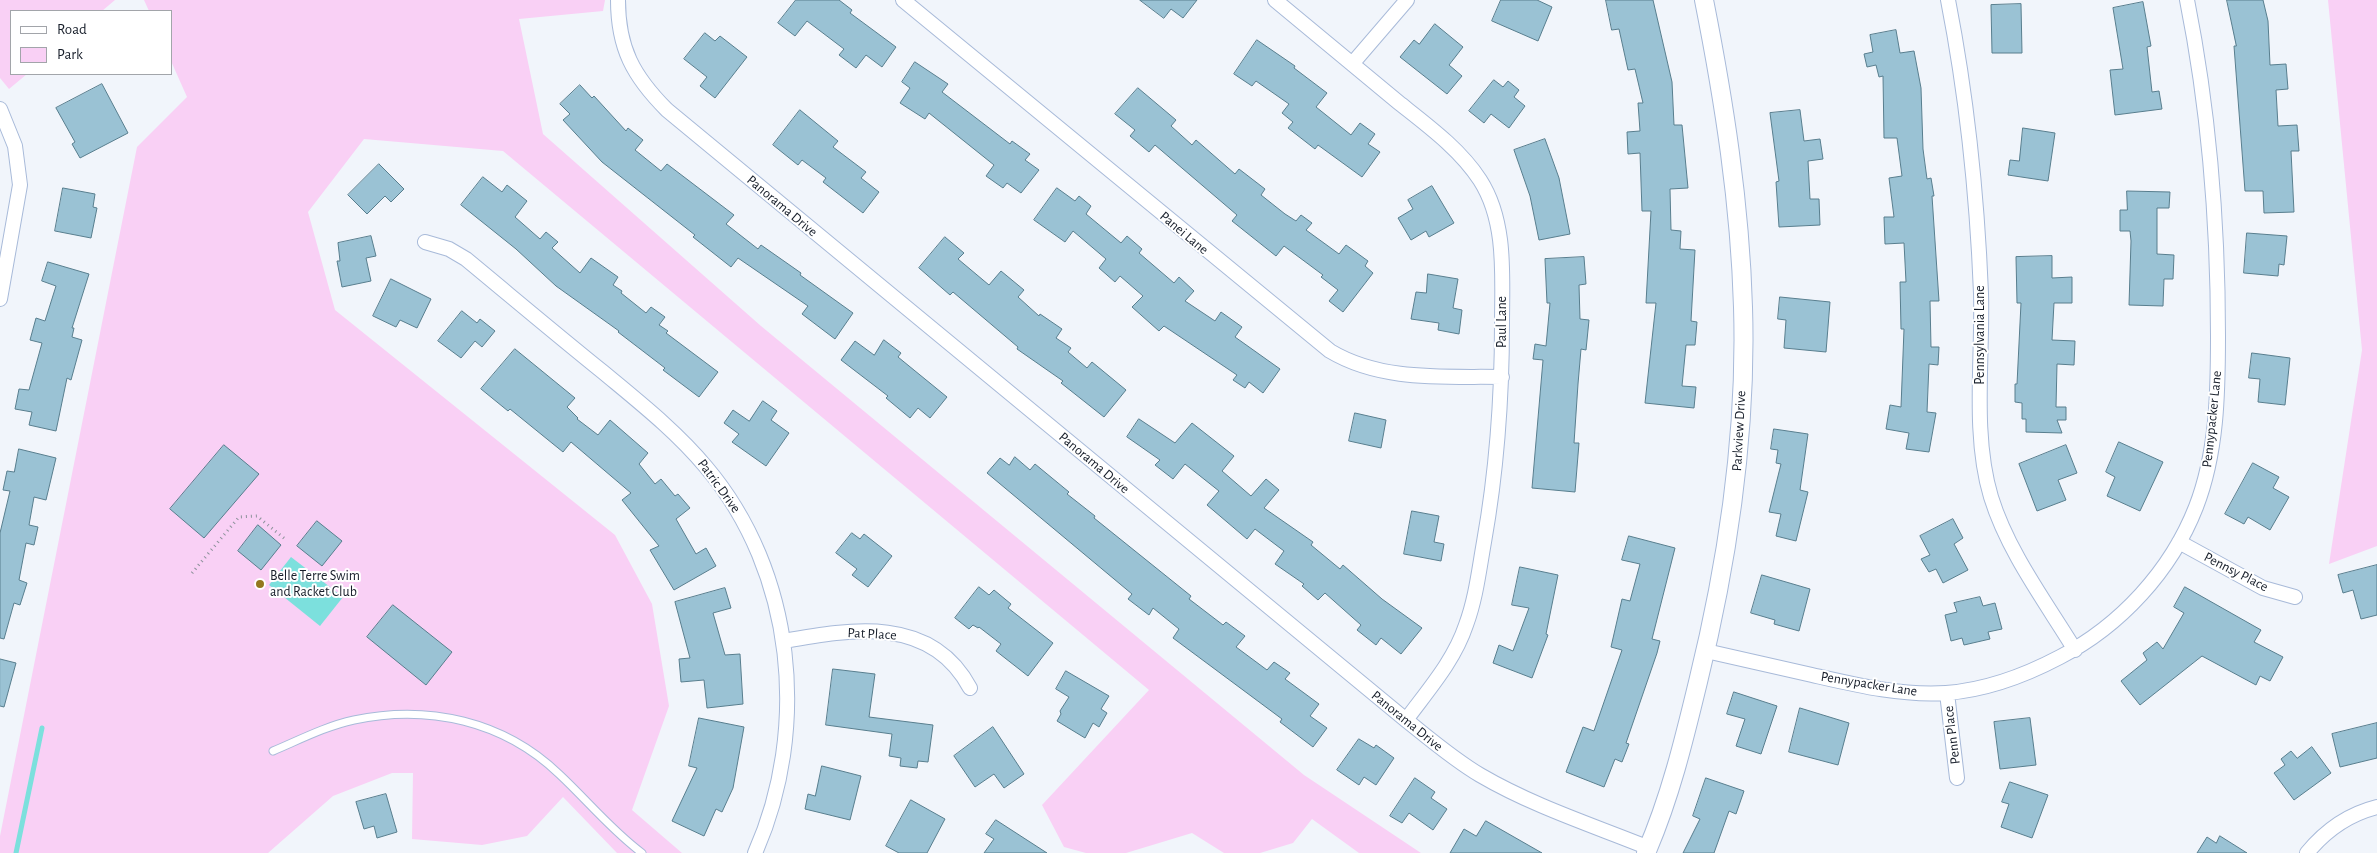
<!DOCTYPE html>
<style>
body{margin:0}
#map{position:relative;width:2377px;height:853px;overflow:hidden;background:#f1f5fb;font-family:"Alegreya Sans",sans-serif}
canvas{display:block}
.legend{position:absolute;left:10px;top:10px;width:162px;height:65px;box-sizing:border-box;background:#fff;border:1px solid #a2a5aa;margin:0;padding:6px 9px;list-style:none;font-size:15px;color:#171e2a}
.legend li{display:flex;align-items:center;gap:10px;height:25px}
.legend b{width:25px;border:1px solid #a2a5aa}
</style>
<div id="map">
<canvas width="2377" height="853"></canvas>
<ul class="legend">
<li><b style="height:6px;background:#fff"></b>Road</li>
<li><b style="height:14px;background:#f9d0f5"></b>Park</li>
</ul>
</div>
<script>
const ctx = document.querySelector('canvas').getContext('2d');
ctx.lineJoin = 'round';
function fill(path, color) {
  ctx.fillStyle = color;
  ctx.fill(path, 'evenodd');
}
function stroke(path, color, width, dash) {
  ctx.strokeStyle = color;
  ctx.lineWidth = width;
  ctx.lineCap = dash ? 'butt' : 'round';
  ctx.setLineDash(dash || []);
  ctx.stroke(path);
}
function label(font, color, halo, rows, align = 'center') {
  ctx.font = font + ' "Alegreya Sans",sans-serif';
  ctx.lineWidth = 4;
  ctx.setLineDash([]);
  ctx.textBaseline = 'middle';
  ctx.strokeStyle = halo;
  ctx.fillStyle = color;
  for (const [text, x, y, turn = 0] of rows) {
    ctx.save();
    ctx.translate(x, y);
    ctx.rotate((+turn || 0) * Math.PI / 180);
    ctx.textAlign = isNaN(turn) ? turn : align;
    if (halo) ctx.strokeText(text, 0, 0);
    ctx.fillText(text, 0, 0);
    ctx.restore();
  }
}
fill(new Path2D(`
 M0,0H115L102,11H11V74H27L9,89L0,78Z
 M144,0H605L603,11L519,19L543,134L761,326L1304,775L1421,853H1359L1312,819L1293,843L1260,853H1224L1192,833L1126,853H1086L1064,847L1042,805L1149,690L503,151L364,139L308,212L335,310L615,535L652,604L669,706L632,810L682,853H617L563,797L527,836L482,845L412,839L413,773H392L333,796L268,853H0V836L137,147L187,97L171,61V11H149Z
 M2328,0H2377V546L2329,564L2362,350Z`), '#f9d0f5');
fill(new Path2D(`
 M291,557L343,597L320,626L269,585Z`), '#7ce0dd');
stroke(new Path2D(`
 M16,853L42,728`), '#7ce0dd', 5);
const building = new Path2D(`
 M796,0H839L852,10L850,13L896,47L882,67L866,55L856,68L839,55L844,49L807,21L795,36L778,23Z
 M1140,0H1197L1183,18L1171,9L1164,18Z
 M1501,0H1537L1552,7L1538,41L1492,21Z
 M1606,0H1653L1672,82L1674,125H1682L1688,188L1670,189L1671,230L1681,231L1680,249L1695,250L1691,321L1697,322L1695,345H1686L1682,386L1696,387L1694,408L1645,403L1656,303H1646L1651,211H1642L1640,153L1628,154L1627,132L1640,131L1638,103H1643L1635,69L1628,70L1619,29L1612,30Z
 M2227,0H2263L2268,21L2270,65L2286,64L2288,89L2276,90L2278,126L2297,125L2299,151H2291L2294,212L2264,213L2263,191H2245L2234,46H2236Z
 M2143,2L2151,46L2147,47L2152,92L2159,91L2162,109L2115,115L2110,70L2123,69L2113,8Z
 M2021,4L2022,53H1992L1991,5Z
 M1435,24L1463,47L1449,65L1462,76L1447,94L1400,57L1414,40L1419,44Z
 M1896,30L1900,53L1914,51L1921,88L1923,149L1927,179L1931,178L1934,196H1932L1939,301H1930L1931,347H1939L1938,365L1929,364L1927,412L1936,413L1929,452L1906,449L1909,433L1886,429L1890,405L1901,407L1904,329H1901L1900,282H1906L1904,243L1885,244L1884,217H1894L1889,178L1902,176L1897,138H1884L1883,76L1879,77L1876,65L1867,67L1864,54L1873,52L1870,35Z
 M705,33L715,41L720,36L747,57L715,98L700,86L707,77L684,59Z
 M1257,40L1295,66L1294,68L1327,93L1316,107L1351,135L1360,123L1375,134L1368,144L1380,152L1362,177L1318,145L1315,149L1288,128L1293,122L1282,113L1289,104L1256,81L1252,86L1234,74Z
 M915,62L948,84L942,92L1010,144L1012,141L1030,154L1025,160L1039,170L1021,193L1007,183L1003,188L986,176L994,165L929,113L925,119L900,103L910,88L902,82Z
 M1494,80L1503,87L1508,81L1519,90L1514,97L1525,106L1509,128L1491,114L1484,123L1469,111Z
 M102,84L128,133L80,158L72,144L75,142L56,108Z
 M580,85L592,98L594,96L626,131L628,128L643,140L635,150L661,171L667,164L734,215L726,224L758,249L761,245L801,273L800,275L853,313L835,339L802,314L808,306L738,258L731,267L693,237L695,235L602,162L563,120L570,114L560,104Z
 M1138,88L1176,120L1171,126L1192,145L1196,140L1235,174L1239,169L1265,189L1261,195L1285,214L1296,221L1301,215L1312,223L1306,230L1339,254L1346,245L1368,261L1365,266L1373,273L1343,312L1329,301L1338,290L1321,277L1323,275L1284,246L1276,256L1232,221L1237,215L1155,145L1149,152L1130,136L1135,130L1115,114Z
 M800,110L838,141L833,147L866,172L861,178L879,192L863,213L823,182L826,178L802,160L798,165L773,145Z
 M1800,110L1804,141L1820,139L1823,159L1808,161L1810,199H1819L1820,225L1779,227L1776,182L1779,181L1770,113Z
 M2023,128L2055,133L2048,181L2008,175L2010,160L2019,161Z
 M1545,139L1559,178L1570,234L1539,240L1530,196L1514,150Z
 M379,164L404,189L391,202L385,196L367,214L348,195Z
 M483,177L502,192L507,185L527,201L515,217L540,239L546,232L558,242L552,248L580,273L591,258L618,277L613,285L622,291L621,293L646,313L651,307L665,317L659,325L668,331L666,333L718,372L699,397L663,370L665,368L618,332L619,331L556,286L516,249L461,205Z
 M1432,186L1454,223L1429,237L1426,231L1411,240L1398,218L1413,209L1408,200Z
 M63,188L95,194L93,207L97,208L91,238L55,231Z
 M1057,188L1075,201L1079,196L1091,206L1086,214L1121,243L1127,236L1142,249L1139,253L1174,283L1179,277L1194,291L1185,301L1215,321L1221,312L1242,327L1235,337L1280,369L1263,393L1249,382L1245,388L1233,380L1237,375L1164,326L1159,331L1132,307L1143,296L1120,276L1115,282L1099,268L1106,259L1073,231L1065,242L1034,220Z
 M2127,191L2170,192L2169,208H2157V254L2174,255L2173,279H2164L2163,306L2129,305L2131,241L2130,231H2120V210H2127Z
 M2247,233L2287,236L2284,265L2279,264L2278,276L2244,273Z
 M371,236L376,256L366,258L371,281L342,287L337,261H340L338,243Z
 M945,237L964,253L958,259L989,285L1001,271L1024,290L1018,297L1039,316L1040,314L1062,329L1056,338L1071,348L1068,352L1087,368L1092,362L1126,390L1104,417L1061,383L1063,381L1017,349L1018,347L953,292L950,295L919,268Z
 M2052,256V278L2072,277V303H2054L2052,340L2075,341L2074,365L2057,364L2056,407H2066V420H2057L2062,433L2026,432V419H2022V403L2015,402V384H2017L2021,303H2017L2016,257Z
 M1584,257L1586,284L1579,285L1580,319L1589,320L1586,350L1581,349L1578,384L1574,443H1579L1575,492L1532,488L1543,360L1533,359L1535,344L1546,346L1550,303H1547L1545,259Z
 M48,262L89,274L72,328H74L72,337L82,340L71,380L67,378L56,431L29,425L32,412L15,409L19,389L29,390L42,343L30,340L36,318L45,321L56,286L42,281Z
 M1428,274L1458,279L1453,308L1462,310L1459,334L1438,330L1439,323L1411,319L1416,292L1426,293Z
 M391,279L431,299L417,328L400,320L396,327L373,316Z
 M1780,297L1830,302L1826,352L1784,348L1786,320L1778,319Z
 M462,311L477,323L480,319L495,331L482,347L475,341L461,358L438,341Z
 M884,340L901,353L898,357L947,397L930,418L918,408L910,418L886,398L888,396L841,360L855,341L874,355Z
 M515,349L575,398L567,407L578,418L577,419L598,435L610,420L648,453L639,464L655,484L661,479L675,496L678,494L690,508L676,519L696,554L706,548L716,566L674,590L650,550L659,546L622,500L631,493L571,442L563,452L510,409L508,411L481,389Z
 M2252,353L2290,358L2285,405L2258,402L2260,379L2249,378Z
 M763,401L777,411L771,420L789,433L766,466L732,442L739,434L724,423L733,410L749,421Z
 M1355,413L1386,420L1381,448L1349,441Z
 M1139,419L1175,443L1192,423L1234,456L1222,471L1251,496L1266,479L1279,490L1264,508L1313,542L1311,545L1340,569L1343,565L1382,599L1422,628L1401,654L1381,638L1376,645L1357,630L1361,625L1325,593L1318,600L1302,586L1304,584L1275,564L1284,551L1255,529L1247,539L1207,505L1219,491L1185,464L1173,479L1155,465L1160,460L1127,437Z
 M1774,429L1808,434L1800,490L1808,492L1796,541L1776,536L1781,514L1769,512L1781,464L1776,463L1778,450L1771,449Z
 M2119,442L2163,462L2140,511L2107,496L2115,477L2106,472Z
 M224,445L259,474L204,538L170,509Z
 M2066,445L2077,473L2058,480L2066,500L2037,511L2019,464Z
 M19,449L56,458L46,500L34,497L29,525L38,527L34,545L26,543L19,580L27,583L20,605L14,603L4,639L0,638V533L10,491L3,490L7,471L14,472Z
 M1015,457L1030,470L1035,464L1069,492L1067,494L1095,516L1094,518L1191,596L1189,599L1223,625L1226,622L1245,636L1236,647L1267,670L1274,662L1290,673L1285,679L1319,704L1310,716L1327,728L1313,747L1280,722L1282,719L1173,638L1179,629L1153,608L1149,615L1128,599L1132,594L987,473L1000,458L1009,465Z
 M2253,463L2279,477L2273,488L2289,497L2270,530L2248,517L2244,524L2225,514Z
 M1412,511L1439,516L1434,542L1444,544L1441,561L1404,554Z
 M1953,519L1963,538L1954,544L1968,570L1943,583L1936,569L1929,572L1921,559L1930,555L1920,536Z
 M317,521L342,541L322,566L297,546Z
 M258,525L281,545L261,570L238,551Z
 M852,533L860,539L864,534L892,556L868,587L852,575L857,569L836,553Z
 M1629,536L1675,548L1652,639L1660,641L1657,653L1626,743L1629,744L1622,762L1615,759L1604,787L1566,772L1583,727L1594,731L1622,650L1611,647L1622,599L1630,601L1640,564L1622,560Z
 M2377,565V615L2361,619L2353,590L2343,593L2338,575Z
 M1520,567L1558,575L1546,634L1548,635L1532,678L1493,663L1499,645L1513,651L1529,608L1512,605Z
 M1762,575L1810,589L1799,631L1774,624L1775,620L1751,613Z
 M979,587L989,595L994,590L1011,604L1008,608L1053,643L1028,676L996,651L1001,644L979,627L978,628L973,625L969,629L955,618Z
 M2185,587L2261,630L2254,642L2283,657L2270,681L2260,676L2256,685L2202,656L2140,705L2121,681L2147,660L2143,653L2157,642L2163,649L2184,613L2174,607Z
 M725,588L731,608L713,613L725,655L740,654L743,704L707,708L704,680L681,682L679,659L690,658L675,602Z
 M1980,597L1983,606L1995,603L2002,629L1988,632L1990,639L1964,645L1962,638L1951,641L1945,615L1957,612L1954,603Z
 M393,605L452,652L426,685L367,637Z
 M0,659L16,663L4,707L0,706Z
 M833,669L875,674L869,717L933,725L928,762L918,761L917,768L900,766L901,758L889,756L892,734L826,725Z
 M1066,671L1109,696L1101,709L1107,713L1099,727L1093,723L1085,738L1057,721L1061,714L1060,711L1069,697L1056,689Z
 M1734,692L1777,706L1761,754L1736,746L1745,719L1727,714Z
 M1800,708L1849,723L1838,765L1789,752Z
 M699,718L744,727L733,788L722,812L716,809L704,836L672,821L697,768L689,766Z
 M2030,718L2036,765L2000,769L1994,722Z
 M2377,723V758L2340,767L2332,734Z
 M993,727L1024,774L1004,788L994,774L975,787L954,756Z
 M1359,739L1374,748L1376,745L1394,758L1376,785L1364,777L1359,785L1337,770Z
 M2312,747L2331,773L2294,800L2274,773L2285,765L2281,759L2291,751L2297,758Z
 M822,766L861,776L850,820L805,809L808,794L815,796Z
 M1415,778L1435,792L1431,798L1447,809L1433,830L1409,813L1402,823L1390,816Z
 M1706,778L1744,791L1736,814L1729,811L1714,853H1683L1700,819L1693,816Z
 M2010,782L2048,795L2032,838L2001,827L2009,804L2002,802Z
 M386,794L397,832L377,838L374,826L364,829L356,802Z
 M911,800L945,819L927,853H899L886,846Z
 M996,820L1047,853H984L994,839L986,834Z
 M1486,821L1542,853H1450L1464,829L1476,836Z
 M2220,836L2247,853H2197L2207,837L2216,843Z`);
fill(building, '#9ac2d4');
stroke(building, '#587e8e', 1);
const service = new Path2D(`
 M273,751C299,740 326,726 354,720C428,704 504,721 559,774C587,800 611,830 642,853`);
const minor = new Path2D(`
 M618,0C618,48 633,76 667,110L1406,720C1430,739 1453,759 1480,775C1533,806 1592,825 1649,848
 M903,0L1330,351C1382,382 1444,376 1502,377
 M1275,0C1316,34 1357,68 1398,102C1427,125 1460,149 1480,180C1507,222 1502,277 1502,324C1502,398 1497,469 1484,542C1479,570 1476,598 1466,625C1454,661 1428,690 1406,720
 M1948,0C1967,97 1977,194 1981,293C1983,358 1972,434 1991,497C2008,552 2045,601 2075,650
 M1352,64L1407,0
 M0,109L15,146L20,185L0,299
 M425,242L449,249L466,259C512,297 557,335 603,372C639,402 676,431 706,467C795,572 810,729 755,853
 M2179,542L2263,588L2295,597
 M784,641C851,629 931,615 970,688
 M1706,651C1741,659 1777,667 1812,675C1856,685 1901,696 1946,693C1987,690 2024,676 2060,657C2120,626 2171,571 2196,507C2217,453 2218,393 2218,336C2218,223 2209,110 2187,0
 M1947,693L1957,778
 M2307,853C2325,831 2349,814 2377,807`);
const tertiary = new Path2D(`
 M1646,853C1670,798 1684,740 1698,682C1728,560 1747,433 1743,307C1740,203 1724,101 1704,0`);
stroke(service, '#a8bad9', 9);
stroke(minor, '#a8bad9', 16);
stroke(tertiary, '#a8bad9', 20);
stroke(new Path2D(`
 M192,573L239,517L257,516L285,539`), '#8d929b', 3, [1, 4]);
stroke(service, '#fff', 7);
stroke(minor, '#fff', 14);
stroke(tertiary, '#fff', 18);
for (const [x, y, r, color] of [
 [260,584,5,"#93781f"]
]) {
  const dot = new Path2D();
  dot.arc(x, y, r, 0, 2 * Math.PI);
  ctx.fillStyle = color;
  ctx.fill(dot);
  stroke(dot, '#fff', 2);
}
label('14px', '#171e2a', '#fff', [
 ["Panorama Drive",782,206,40],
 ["Panei Lane",1184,233,40],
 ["Paul Lane",1502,322,-90],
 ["Pennsylvania Lane",1980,335,-90],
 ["Pennypacker Lane",2212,419,-84],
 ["Parkview Drive",1739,431,-87],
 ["Panorama Drive",1094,463,40],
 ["Patric Drive",719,486,54],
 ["Pennsy Place",2236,572,27],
 ["Pat Place",872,634,3],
 ["Pennypacker Lane",1869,684,9],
 ["Panorama Drive",1407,721,39],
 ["Penn Place",1952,735,-97]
]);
label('14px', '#171e2a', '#fff', [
 ["Belle Terre Swim",270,576],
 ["and Racket Club",270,592]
], 'left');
</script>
